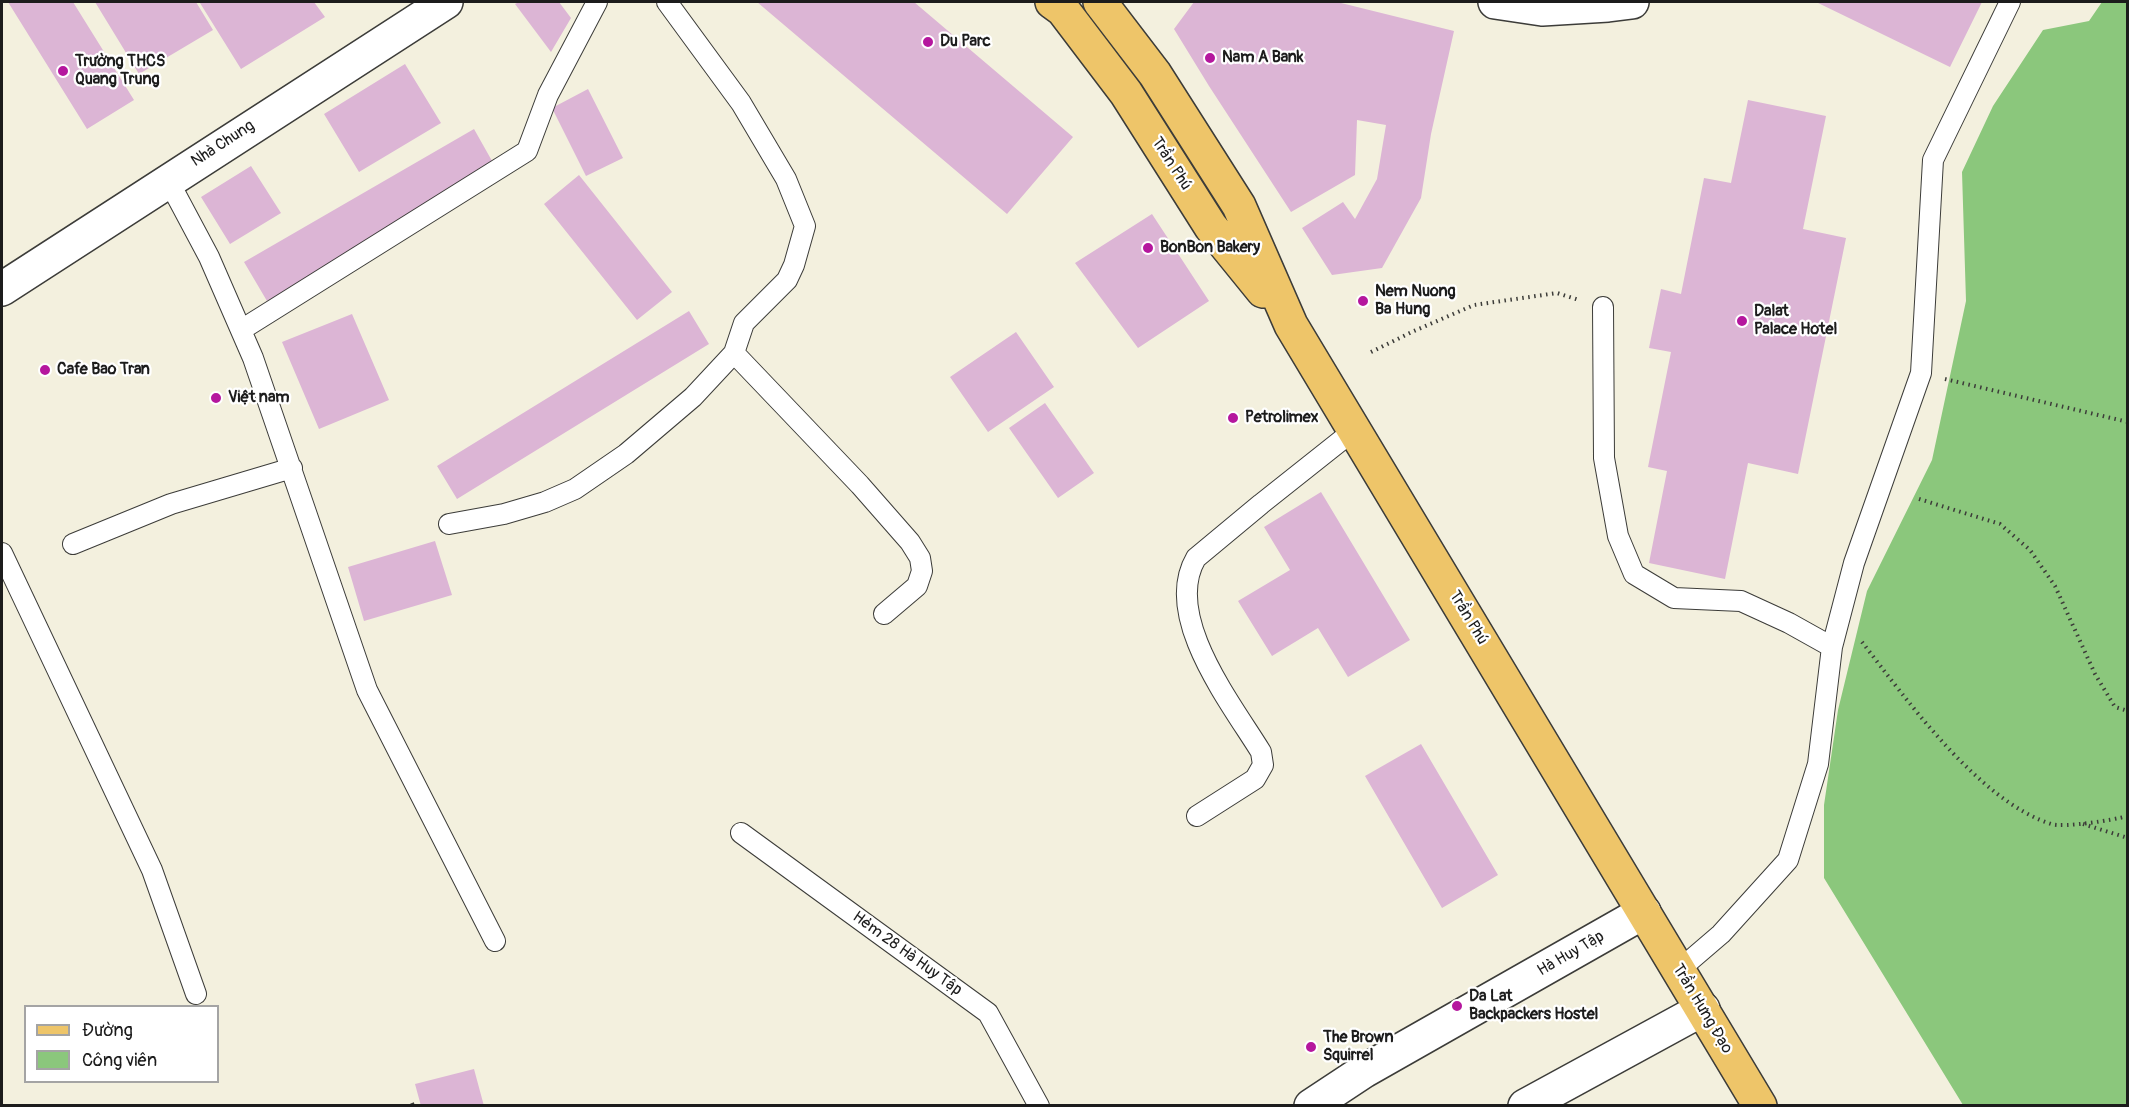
<!DOCTYPE html>
<meta charset="utf-8">
<style>
body{margin:0}
#map{position:relative;width:2129px;height:1107px;overflow:hidden;background:#f3f0de;font-family:Pangolin,sans-serif}
canvas{display:block}
.frame{position:absolute;inset:0;border:3px solid #1c1c1c;pointer-events:none}
.legend{position:absolute;left:24px;top:1005px;width:195px;height:78px;box-sizing:border-box;background:#fff;border:2px solid #a4a4a4;margin:0;padding:8px 10px;list-style:none;font-size:18px;color:#1c1c1c}
.legend li{display:flex;align-items:center;gap:12px;height:30px}
.legend b{width:30px;border:2px solid #a4a4a4}
</style>
<div id="map">
<canvas width="2129" height="1107"></canvas>
<div class="frame"></div>
<ul class="legend">
<li><b style="height:8px;background:#eec569"></b>Đường</li>
<li><b style="height:16px;background:#8bc77c"></b>Công viên</li>
</ul>
</div>
<script>
const ctx = document.querySelector('canvas').getContext('2d');
ctx.lineJoin = 'round';
function fill(path, color) {
  ctx.fillStyle = color;
  ctx.fill(path, 'evenodd');
}
function stroke(path, color, width, dash) {
  ctx.strokeStyle = color;
  ctx.lineWidth = width;
  ctx.lineCap = dash ? 'butt' : 'round';
  ctx.setLineDash(dash || []);
  ctx.stroke(path);
}
function label(font, color, halo, rows, align = 'center') {
  ctx.font = font + ' Pangolin,sans-serif';
  ctx.lineWidth = 4.5;
  ctx.setLineDash([]);
  ctx.textBaseline = 'middle';
  ctx.strokeStyle = halo;
  ctx.fillStyle = color;
  for (const [text, x, y, turn = 0] of rows) {
    ctx.save();
    ctx.translate(x, y);
    ctx.rotate((+turn || 0) * Math.PI / 180);
    ctx.textAlign = isNaN(turn) ? turn : align;
    if (halo) ctx.strokeText(text, 0, 0);
    ctx.fillText(text, 0, 0);
    ctx.restore();
  }
}
fill(new Path2D(`
 M2102,2H2128L2127,1105H1963L1824,878V805L1838,710L1867,591L1932,460L1966,301L1962,172L1993,106L2043,30L2089,21Z`), '#8bc77c');
fill(new Path2D(`
 M8,2H73L134,100L87,129Z
 M95,2H196L213,30L139,74Z
 M201,2H314L325,17L241,69L200,3Z
 M519,2H559L571,18L551,52L515,4Z
 M757,2H914L1073,137L1007,214Z
 M1194,2H1337L1454,31L1431,134L1421,198L1382,268L1332,275L1302,228L1343,202L1355,219L1377,179L1386,125L1357,120L1355,175L1291,212L1209,86L1174,29Z
 M1816,2H1982L1950,67Z
 M405,64L441,123L359,172L324,114Z
 M588,89L623,158L586,176L552,108Z
 M1748,100L1826,116L1803,229L1846,238L1798,474L1748,463L1725,579L1649,563L1667,471L1648,467L1671,352L1649,348L1661,289L1681,294L1704,178L1731,183Z
 M474,129L496,168L267,301L244,262Z
 M251,166L281,213L230,244L201,197Z
 M579,175L672,292L637,320L544,204Z
 M1152,214L1209,301L1138,348L1075,263Z
 M689,311L709,344L457,499L437,466Z
 M352,314L389,400L319,429L282,342Z
 M1016,332L1054,387L988,432L950,377Z
 M1045,403L1094,473L1058,498L1009,428Z
 M1321,492L1410,640L1348,677L1318,628L1272,656L1238,601L1290,570L1264,527Z
 M435,541L452,595L364,621L348,567Z
 M1421,744L1498,875L1442,908L1365,776Z
 M474,1069L484,1106H421L415,1084Z`), '#dcb5d5');
const service = new Path2D(`
 M168,180L209,257L253,358L367,690L495,941
 M1603,307L1604,458L1618,536L1634,574L1674,598L1741,601L1789,623L1832,647
 M241,330L527,151L548,95L597,2
 M734,353L860,485L910,542L920,558L922,571L917,586L884,614
 M449,524L504,514L545,502L575,489L626,454L693,397L734,353L744,323L787,280L794,265L805,226L786,179L741,103L667,2
 M73,544L171,504L292,468
 M2,553L152,870L196,994
 M1197,816L1255,779L1263,765L1261,752C1231,703 1162,616 1196,558L1261,504L1353,431
 M741,833L988,1013L1039,1106
 M1679,970L1721,934L1788,860L1818,764L1832,647L1854,563L1921,373L1933,160L2010,2`);
const minor = new Path2D(`
 M2,289L446,2
 M1525,1106L1703,1009`);
const tertiary = new Path2D(`
 M1495,2L1542,9L1608,5L1632,2
 M1311,1106L1364,1071L1644,912`);
const primary = new Path2D(`
 M1052,2L1063,10L1126,93L1211,227L1263,291
 M1100,2L1155,74L1239,206L1291,325L1760,1106`);
stroke(service, '#3c3c39', 22);
stroke(minor, '#3c3c39', 36);
stroke(tertiary, '#3c3c39', 36);
stroke(primary, '#3c3c39', 36);
stroke(new Path2D(`
 M1371,352L1414,331L1474,305L1557,293L1579,300
 M1945,379L2128,422
 M1919,499L2000,524L2030,550L2055,586L2095,674L2115,707L2128,711
 M1862,642C1907,700 1979,801 2051,824C2064,828 2113,820 2128,816
 M2083,824L2128,838
 M412,1103L413,1106`), '#3c3c39', 4, [1.5, 4.5]);
stroke(service, '#fff', 20);
stroke(minor, '#fff', 33);
stroke(tertiary, '#fff', 33);
stroke(primary, '#eec569', 33);
for (const [x, y, r, color] of [
 [928,42,6,"#b5179e"],
 [1210,58,6,"#b5179e"],
 [63,71,6,"#b5179e"],
 [1148,248,6,"#b5179e"],
 [1363,301,6,"#b5179e"],
 [1742,321,6,"#b5179e"],
 [45,370,6,"#b5179e"],
 [216,398,6,"#b5179e"],
 [1233,418,6,"#b5179e"],
 [1457,1006,6,"#b5179e"],
 [1311,1047,6,"#b5179e"]
]) {
  const dot = new Path2D();
  dot.arc(x, y, r, 0, 2 * Math.PI);
  ctx.fillStyle = color;
  ctx.fill(dot);
  stroke(dot, '#fff', 2);
}
label('bold 16px', '#1c1c1c', '#fff', [
 ["Du Parc",940,42],
 ["Nam A Bank",1222,58],
 ["Trường THCS",75,62],
 ["Quang Trung",75,80],
 ["BonBon Bakery",1160,248],
 ["Nem Nuong",1375,292],
 ["Ba Hung",1375,310],
 ["Dalat",1754,312],
 ["Palace Hotel",1754,330],
 ["Cafe Bao Tran",57,370],
 ["Việt nam",228,398],
 ["Petrolimex",1245,418],
 ["Da Lat",1469,997],
 ["Backpackers Hostel",1469,1015],
 ["The Brown",1323,1038],
 ["Squirrel",1323,1056]
], 'left');
label('16px', '#1c1c1c', '#fff', [
 ["Nhà Chung",223,144,-33],
 ["Trần Phú",1171,164,57],
 ["Trần Phú",1468,618,59],
 ["Hẻm 28 Hà Huy Tập",907,954,36],
 ["Hà Huy Tập",1571,954,-30],
 ["Trần Hưng Đạo",1702,1009,59]
]);
</script>
